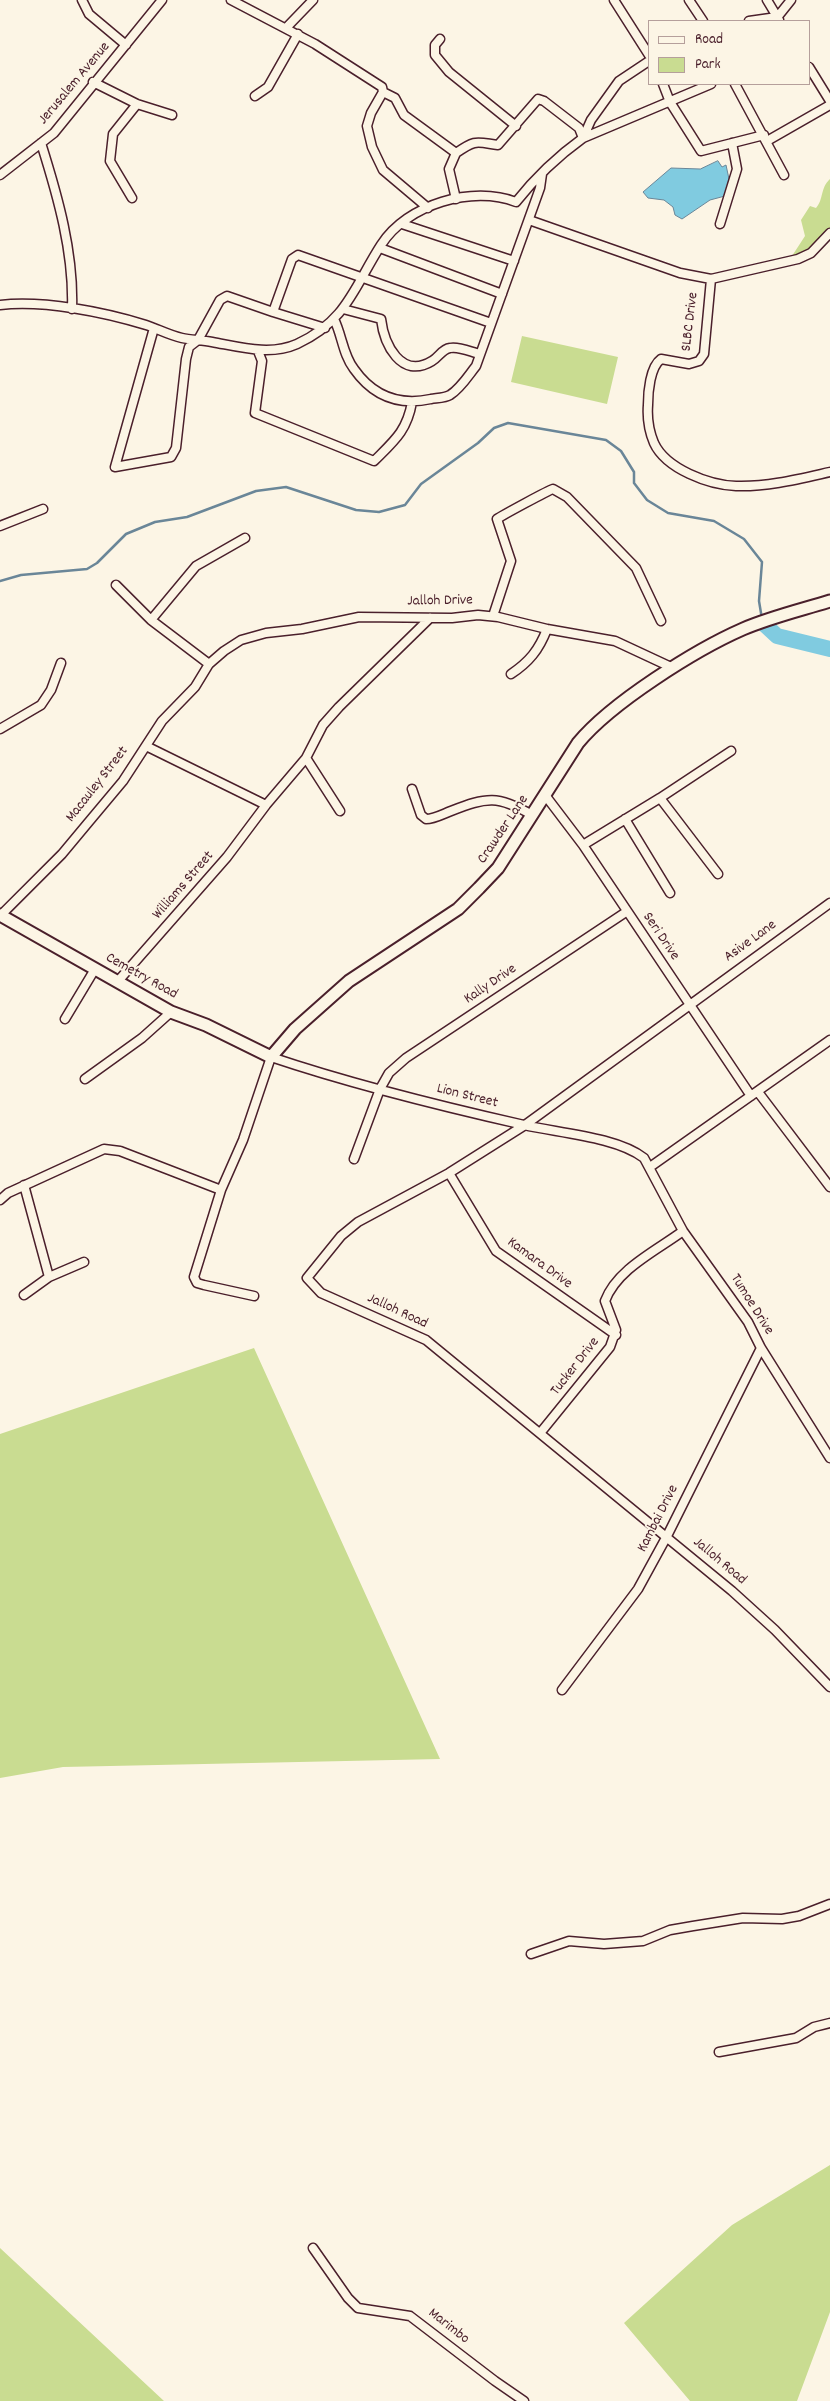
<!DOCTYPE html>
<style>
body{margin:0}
#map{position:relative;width:830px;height:2401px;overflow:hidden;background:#fcf5e5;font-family:Dekko,sans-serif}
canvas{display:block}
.legend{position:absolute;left:648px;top:20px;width:162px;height:65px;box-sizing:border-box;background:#fcf5e5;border:1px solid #b59f9b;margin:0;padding:6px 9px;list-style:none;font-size:15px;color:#4a1f2b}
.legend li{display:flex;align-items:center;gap:10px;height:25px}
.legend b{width:25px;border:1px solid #b59f9b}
</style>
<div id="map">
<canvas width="830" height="2401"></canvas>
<ul class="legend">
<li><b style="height:6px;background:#fcf5e5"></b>Road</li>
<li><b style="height:14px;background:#c9dc91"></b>Park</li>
</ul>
</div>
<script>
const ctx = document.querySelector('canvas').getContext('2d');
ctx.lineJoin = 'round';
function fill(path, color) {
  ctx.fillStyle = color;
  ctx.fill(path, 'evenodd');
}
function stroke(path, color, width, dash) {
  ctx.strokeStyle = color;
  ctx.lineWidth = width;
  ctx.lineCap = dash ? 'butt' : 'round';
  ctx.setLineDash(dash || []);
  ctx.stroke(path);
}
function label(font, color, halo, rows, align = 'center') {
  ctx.font = font + ' Dekko,sans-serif';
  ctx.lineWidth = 4;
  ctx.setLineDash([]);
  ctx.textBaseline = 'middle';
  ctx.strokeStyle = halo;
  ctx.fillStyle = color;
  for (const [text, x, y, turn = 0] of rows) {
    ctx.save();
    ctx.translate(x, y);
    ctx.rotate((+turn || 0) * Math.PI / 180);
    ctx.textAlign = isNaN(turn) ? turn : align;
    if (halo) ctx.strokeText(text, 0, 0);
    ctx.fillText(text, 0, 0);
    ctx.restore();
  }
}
fill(new Path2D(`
 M830,179V236L824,243L792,256L805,236L801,220L810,206L816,208C824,199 820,188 830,179Z
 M522,336L618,357L607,404L511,382Z
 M254,1348L440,1759L63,1767L0,1778V1434Z
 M830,2165V2312L797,2401H690L624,2323L732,2225Z
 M0,2248L164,2401H0Z`), '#c9dc91');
const water = new Path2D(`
 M718,161L722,167L726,165L729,179L725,196L710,200L682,219L675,215L673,207L664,200L648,198L643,192L671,168L700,169Z`);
fill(water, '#80cbe0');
stroke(water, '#6a8698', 1);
stroke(new Path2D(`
 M0,581L21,575L87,569L97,563L126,534L155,522L187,517L256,491L286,487L356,510L379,512L405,505L421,484L478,443L494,428L508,423L606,440L621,451L634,472V483L647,500L668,513L714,521L744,539L762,562L759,601L762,619`), '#6a8698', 2.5);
stroke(new Path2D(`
 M763,623L777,636L830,649`), '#80cbe0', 16);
const street = new Path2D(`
 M82,0L89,14L126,45
 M231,0L315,44L382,87L383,92L395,98L404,115L456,153L449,169L456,199
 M614,0L649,55
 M689,0L703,21
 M767,0L779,20
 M775,20L791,0
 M749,21L777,17
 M286,28L313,0
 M440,39L435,45V55L449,72L516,126
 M809,67L830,101
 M93,82L137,104L172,115
 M663,84L670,102L701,151L764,135
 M735,84L784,175
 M383,92L371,113L367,126L372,147L383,170L428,208
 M255,96L268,87L298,34
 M583,138L591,120L619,81L649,61
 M767,141L830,105
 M41,143C58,197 74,253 72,309
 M456,153C476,139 476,142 498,145L538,99L544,101L579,128L583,138
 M0,175L54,133L162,0
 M132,198L110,161L113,134L137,104
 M529,220L680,273L711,279
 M402,224L514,261
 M720,224L737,169L732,143
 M830,233L811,253L798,259L711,279L704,354L699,361L689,364L661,359C650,367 648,392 648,405C647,418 649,431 654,443C666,469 709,485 736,486C768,487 799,479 830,472
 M380,248L502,294
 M0,305C44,300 104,312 146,325C158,329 169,335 182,338C191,340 202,340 212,342C240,347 270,356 297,344C347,321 354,287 381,245C407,204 473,185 516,202C535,178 558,156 583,138L711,84
 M343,309L381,319C384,344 401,380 432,361C439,357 442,349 450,348C459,346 471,352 480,354
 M334,319C342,335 343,355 354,369C373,396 399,406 431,399C437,398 445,398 450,395C461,388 468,376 476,366L540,188L542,174
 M154,328L115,467L171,457L176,448L186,359L189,347L198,340L220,300L227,296L273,312
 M325,328L273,312L292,259L298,255L491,323
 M258,351L262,361L255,413L374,461C394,441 407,431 412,402
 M0,526L43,509
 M116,585L151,620L209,664
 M493,616L511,561L497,519C501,516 549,490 553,489L567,497L636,568L661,621
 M151,620L196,566L245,538
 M511,674C529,662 539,650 547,629
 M0,729L41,705L51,690L61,663
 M146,746L266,805
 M306,758L340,811
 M412,789L421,815L426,819C434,819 443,814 451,811C487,797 498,795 532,815
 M545,795L583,845L751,1096
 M660,798L731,751
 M625,819L670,893
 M583,845L660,798L718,874
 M830,903L525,1125L449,1173L358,1222L341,1236L307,1278L321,1293L426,1340L732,1591L775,1630L830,1687
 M0,916L62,854L87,824L123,781L162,721L195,687L209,664L224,651L241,640L266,633L302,629L359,617L452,618L478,615L498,617L547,629L615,641L673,668
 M119,980L227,857L266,805L306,758L323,725L339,707L430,618
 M65,1019L95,969
 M85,1079L142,1038L171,1012
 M758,1092L830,1187
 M354,1159L380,1089L389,1073L406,1058L626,912
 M650,1167L830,1040
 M449,1173L496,1251L616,1335
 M24,1185L49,1277
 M0,1200L8,1193L104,1149L120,1151L221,1190
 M24,1295L49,1277L84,1262
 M254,1296L204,1285L197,1283L194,1277L221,1190L243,1140L271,1057C354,1085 440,1106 524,1125C559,1133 617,1137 644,1158L683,1231L748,1322L761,1348L830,1458
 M541,1432L610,1347L616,1330L605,1301C617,1269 656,1251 683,1231
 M562,1690L638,1589L667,1536L761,1348
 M531,1954L569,1941L604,1944L643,1941L670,1930L693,1926L743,1918L782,1919L799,1916L830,1904
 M719,2052L796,2038L814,2027L830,2023
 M313,2248L348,2298L358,2308L410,2316L495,2381L524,2401`);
const secondary = new Path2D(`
 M0,915L171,1012L206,1025L271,1057L295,1029L349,981L458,909L479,888L498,868L578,743C611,703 695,650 743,629C771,617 801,610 830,601`);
stroke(street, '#4a1f2b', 11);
stroke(secondary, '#4a1f2b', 15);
stroke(street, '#fcf5e5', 8);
stroke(secondary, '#fcf5e5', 11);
label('15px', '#4a1f2b', '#fcf5e5', [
 ["Jerusalem Avenue",75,84,-50],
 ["SLBC Drive",691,322,-83],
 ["Jalloh Drive",440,602,-1],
 ["Macauley Street",98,785,-52],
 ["Crawder Lane",504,830,-56],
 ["Williams Street",184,886,-49],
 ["Seri Drive",660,937,56],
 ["Asive Lane",751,942,-36],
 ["Cemetry Road",141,977,29],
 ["Kally Drive",491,985,-34],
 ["Lion Street",467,1097,14],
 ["Kamara Drive",539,1264,36],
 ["Tumoe Drive",751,1305,58],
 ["Jalloh Road",397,1312,25],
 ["Tucker Drive",576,1367,-52],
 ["Kambai Drive",659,1519,-63],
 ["Jalloh Road",719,1562,40],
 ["Marimbo",448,2327,38]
]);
</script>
